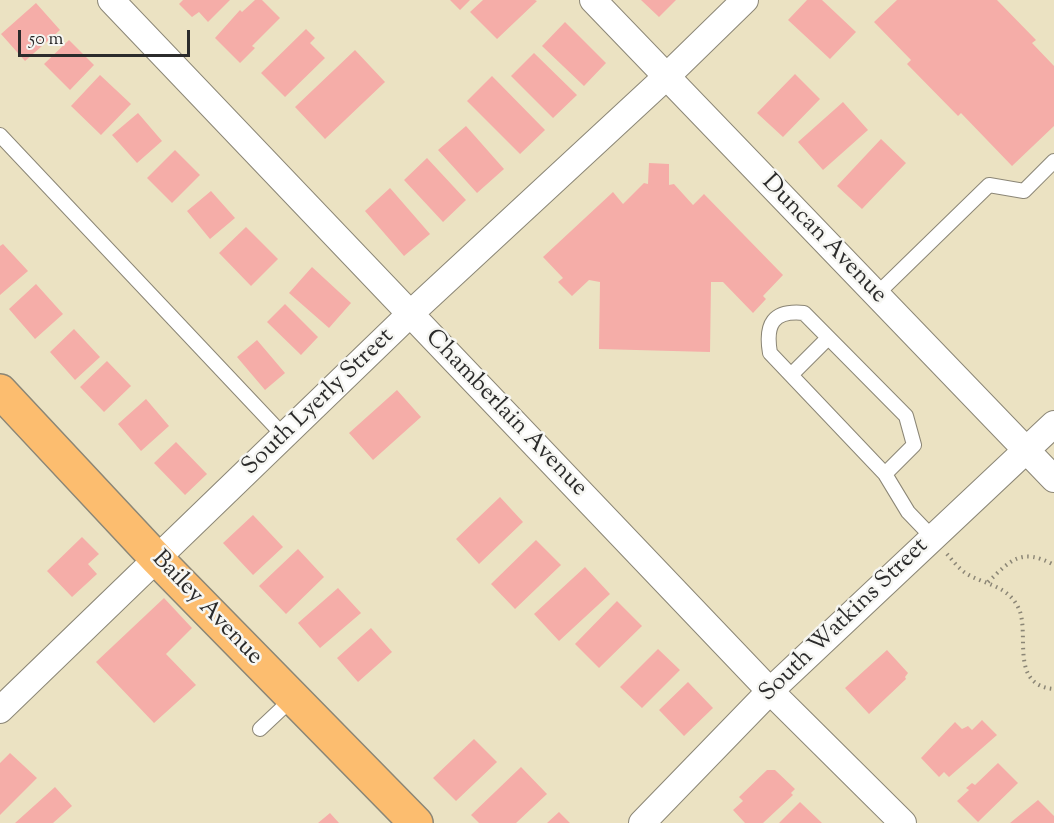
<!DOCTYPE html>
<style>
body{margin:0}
#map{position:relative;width:1054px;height:823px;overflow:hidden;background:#ebe2c2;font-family:"Sorts Mill Goudy",serif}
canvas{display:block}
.scale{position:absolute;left:18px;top:30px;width:172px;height:27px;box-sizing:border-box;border:3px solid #2b2b2b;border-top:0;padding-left:8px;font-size:18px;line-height:21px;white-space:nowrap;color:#2b2b2b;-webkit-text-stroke:4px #f6f6f2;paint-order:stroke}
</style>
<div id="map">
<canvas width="1054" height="823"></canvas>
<div class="scale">50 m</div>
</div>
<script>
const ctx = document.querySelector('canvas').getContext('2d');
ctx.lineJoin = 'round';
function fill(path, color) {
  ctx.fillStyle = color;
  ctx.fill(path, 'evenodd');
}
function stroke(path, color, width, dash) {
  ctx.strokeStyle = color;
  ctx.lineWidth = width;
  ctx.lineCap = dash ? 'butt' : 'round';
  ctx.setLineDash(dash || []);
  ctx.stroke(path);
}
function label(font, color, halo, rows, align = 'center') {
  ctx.font = font + ' "Sorts Mill Goudy",serif';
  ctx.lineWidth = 5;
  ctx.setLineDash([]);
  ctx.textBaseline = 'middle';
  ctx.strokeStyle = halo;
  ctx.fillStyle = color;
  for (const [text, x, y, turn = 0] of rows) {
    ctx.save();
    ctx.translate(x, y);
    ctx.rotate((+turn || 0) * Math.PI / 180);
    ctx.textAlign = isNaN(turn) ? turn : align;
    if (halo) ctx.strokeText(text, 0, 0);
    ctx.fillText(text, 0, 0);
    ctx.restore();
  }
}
fill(new Path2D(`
 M183,0H230L208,22L199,12L192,17L179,4Z
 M255,0H262L280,18L252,46L255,48L240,63L215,38L240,10L242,12Z
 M450,0H470L460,10Z
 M483,0H535L537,1L497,39L470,12Z
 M641,0H676L659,17Z
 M807,0H822L856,32L830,59L788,20Z
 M897,0H997L1036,40L1032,43L1054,66V126L1012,166L961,113L958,116L907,64L911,60L874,22Z
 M36,3L60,30L25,61L1,34Z
 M565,22L606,63L584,86L542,46Z
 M306,29L315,38L310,43L325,58L285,97L261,73Z
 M69,40L94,65L70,90L44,64Z
 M355,50L385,82L325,139L295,107Z
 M534,53L577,95L553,118L511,76Z
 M795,74L820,99L783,137L757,113Z
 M100,75L131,104L101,135L71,106Z
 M492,76L545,130L520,154L467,101Z
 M843,102L868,130L823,170L798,142Z
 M138,113L162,141L137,163L112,135Z
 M466,126L504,169L477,193L438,150Z
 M881,139L906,163L862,209L837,186Z
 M175,150L200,175L172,203L147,178Z
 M427,158L466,200L443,222L404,180Z
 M649,163L669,164V185L674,184L693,205L704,194L783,275L763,296L766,299L753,313L723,282H711L710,352L599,349L600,282L589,280L572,296L558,282L563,278L543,257L613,192L623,204L644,183L648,184Z
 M390,188L430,234L404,256L365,211Z
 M211,191L235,218L210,239L187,211Z
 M246,227L278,259L251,286L219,253Z
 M3,244L28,271L0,295V246Z
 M312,267L351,303L329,328L289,293Z
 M36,284L63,314L35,339L9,309Z
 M285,304L318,337L301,355L267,322Z
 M74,329L100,357L75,380L50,352Z
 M257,340L285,373L265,390L237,357Z
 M107,361L131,386L104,412L80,387Z
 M397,390L421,417L373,460L349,433Z
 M146,399L169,426L141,451L118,424Z
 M176,442L207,474L185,495L154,463Z
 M500,497L523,522L479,564L456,539Z
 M253,515L283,547L253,575L223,543Z
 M82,537L99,554L88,564L97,574L72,597L47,571Z
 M536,540L561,565L515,609L491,584Z
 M298,549L324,577L286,614L259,586Z
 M585,567L610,594L559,641L534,614Z
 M338,588L361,613L320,648L298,623Z
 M164,598L192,628L166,654L196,685L154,723L96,662Z
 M617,601L642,626L599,668L575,644Z
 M371,628L392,652L358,682L337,658Z
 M658,649L680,670L642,708L620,687Z
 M887,650L908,673L905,677L906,679L869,714L845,688Z
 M688,682L713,708L684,736L659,710Z
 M982,720L997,735L949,777L944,772L939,777L921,758L955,722L962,729L968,726L972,730Z
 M474,739L497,762L456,801L433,778Z
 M10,753L37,778L0,815V763Z
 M998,763L1018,783L978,822L957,801L969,790L966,788L972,783L975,785Z
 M521,767L547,794L516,823H479L471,815Z
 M767,770H775L795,789L791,793L793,795L763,823H745L733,810L743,801L739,797Z
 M55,787L72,806L53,823H15Z
 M1038,800L1054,816V823H1010Z
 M800,802L822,823H779Z
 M559,812L570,823H547Z
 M330,813L339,823H318Z`), '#f5ada8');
const service = new Path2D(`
 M0,135L284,436
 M876,295L989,185L1024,191L1054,161
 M791,375L828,338
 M885,474L914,445L906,416L804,313C773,310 765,324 770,353L885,474L908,512L933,538
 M260,729L293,698`);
const minor = new Path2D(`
 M111,0L770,691L903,823
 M593,0L1054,479
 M0,710L410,314L666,77L745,0
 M642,823L770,691L1054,424`);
const primary = new Path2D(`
 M0,391L157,559L416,823`);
stroke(service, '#8b8676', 16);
stroke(minor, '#8b8676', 28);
stroke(primary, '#8b8676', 36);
stroke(new Path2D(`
 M947,554C953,561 959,569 967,574C985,585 1008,585 1019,609C1030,635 1009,685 1054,689
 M988,582C1011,560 1021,547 1054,565`), '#8b8676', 4, [1.5, 4.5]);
stroke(service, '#fff', 14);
stroke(minor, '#fff', 26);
stroke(primary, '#fcbd6f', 33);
label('24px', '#2b2b2b', '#f6f6f2', [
 ["Duncan Avenue",823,240,46],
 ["South Lyerly Street",319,403,-44],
 ["Chamberlain Avenue",505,414,46],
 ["Bailey Avenue",206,609,46],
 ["South Watkins Street",845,621,-44]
]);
</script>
